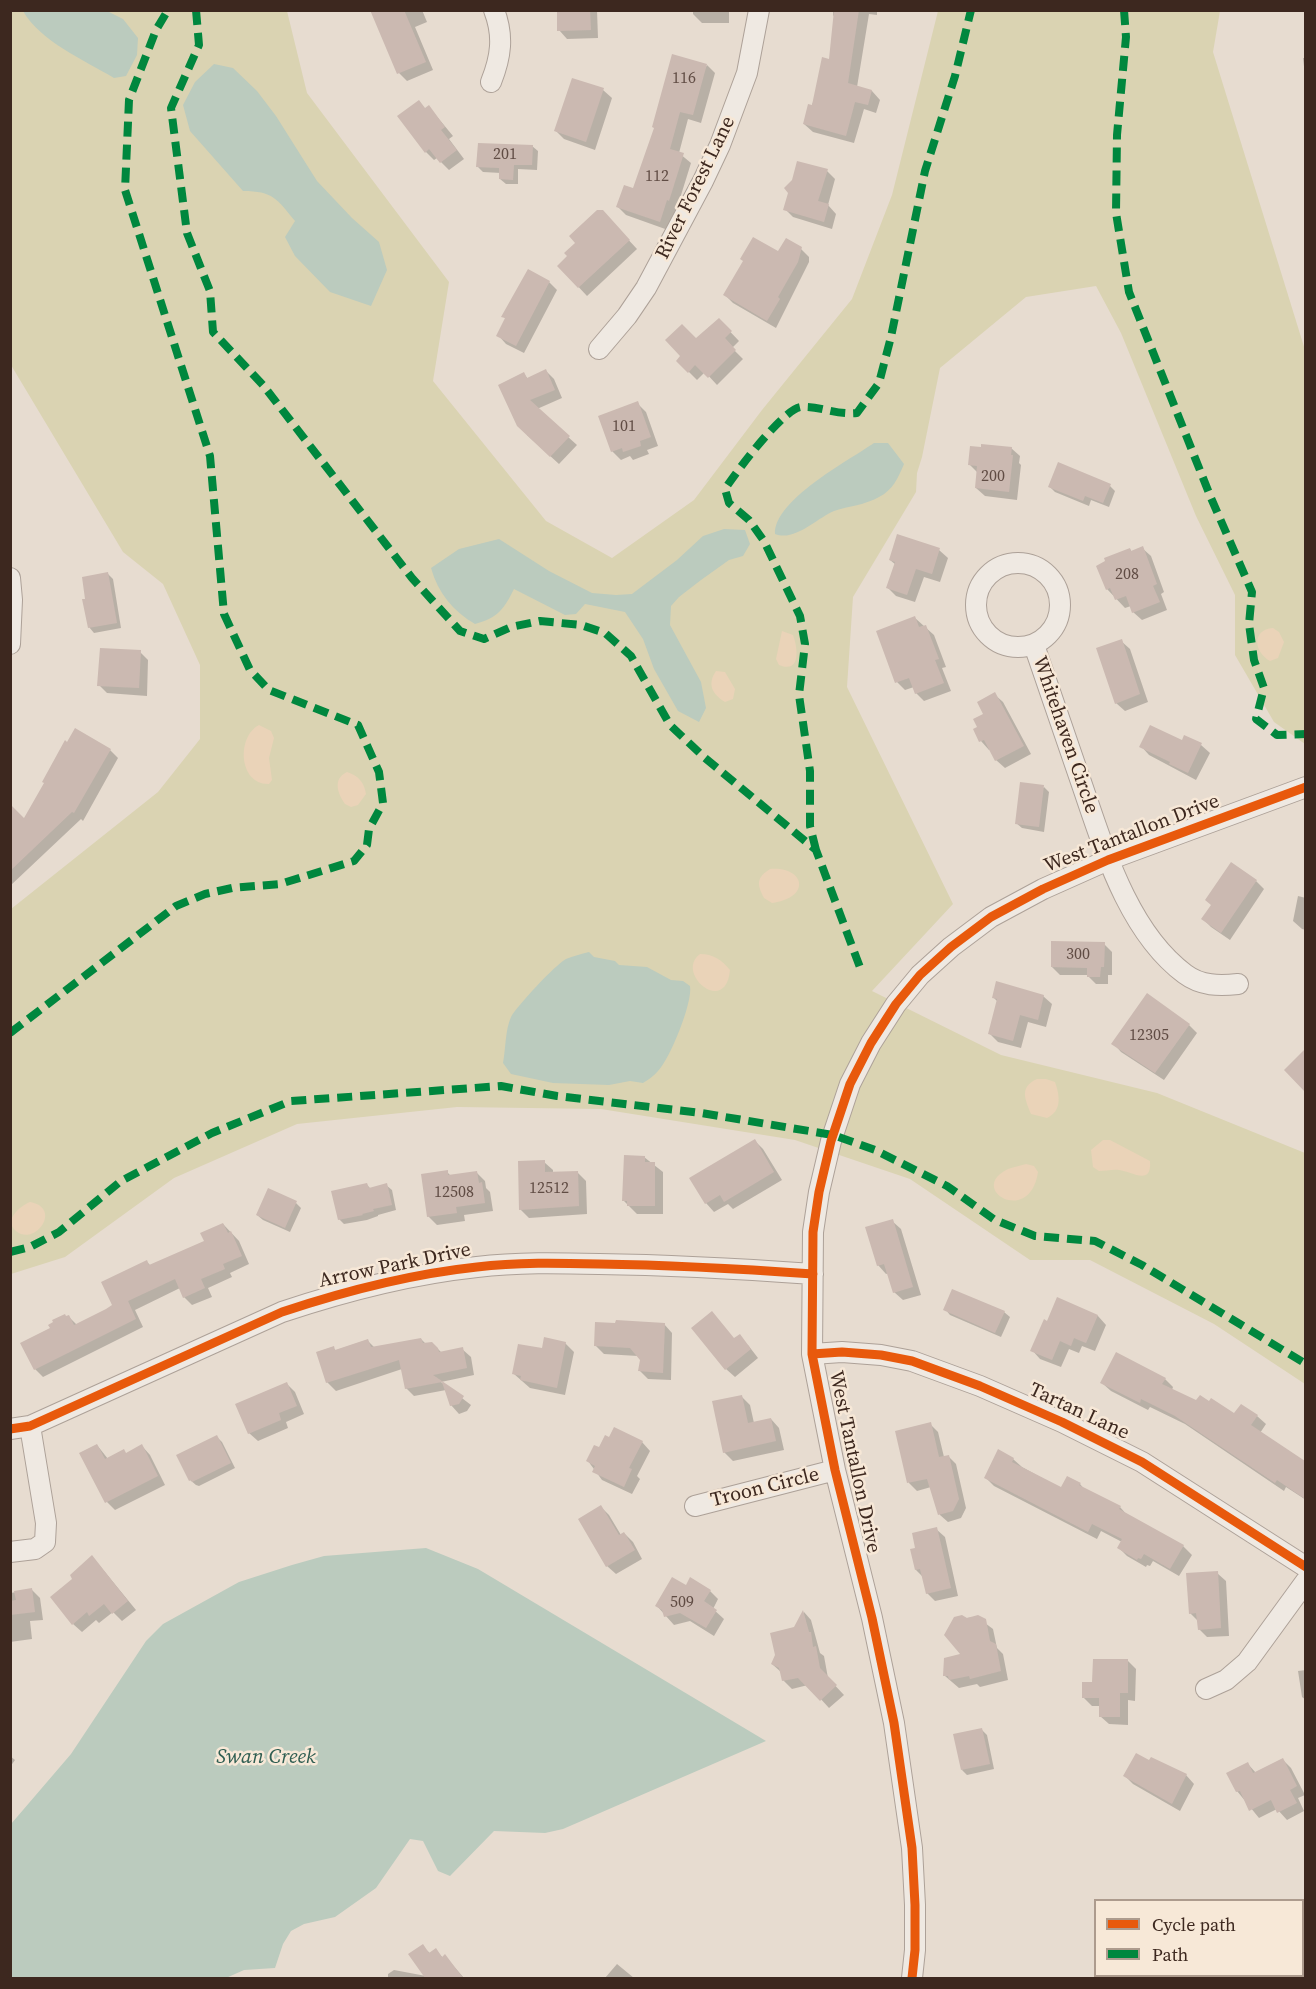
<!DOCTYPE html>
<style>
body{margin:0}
#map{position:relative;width:1316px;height:1989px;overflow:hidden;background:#e7dcd0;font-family:"Source Serif 4",serif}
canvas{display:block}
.frame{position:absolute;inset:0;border:12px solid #3d281f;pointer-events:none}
.legend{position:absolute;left:1094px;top:1899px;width:210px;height:78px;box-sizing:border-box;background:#f7e8d7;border:2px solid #ad9b8d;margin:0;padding:8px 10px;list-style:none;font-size:18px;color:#3d281f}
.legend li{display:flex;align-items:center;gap:12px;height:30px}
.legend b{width:30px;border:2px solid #ad9b8d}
</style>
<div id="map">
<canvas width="1316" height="1989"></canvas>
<div class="frame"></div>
<ul class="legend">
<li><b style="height:8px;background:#e8590c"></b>Cycle path</li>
<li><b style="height:8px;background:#00873e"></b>Path</li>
</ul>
</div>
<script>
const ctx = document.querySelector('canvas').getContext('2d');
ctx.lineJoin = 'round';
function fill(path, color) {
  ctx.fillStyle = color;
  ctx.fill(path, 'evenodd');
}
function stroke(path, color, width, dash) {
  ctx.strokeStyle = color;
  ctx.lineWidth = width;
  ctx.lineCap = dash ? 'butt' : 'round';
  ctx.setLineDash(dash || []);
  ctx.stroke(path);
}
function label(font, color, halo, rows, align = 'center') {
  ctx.font = font + ' "Source Serif 4",serif';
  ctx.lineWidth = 5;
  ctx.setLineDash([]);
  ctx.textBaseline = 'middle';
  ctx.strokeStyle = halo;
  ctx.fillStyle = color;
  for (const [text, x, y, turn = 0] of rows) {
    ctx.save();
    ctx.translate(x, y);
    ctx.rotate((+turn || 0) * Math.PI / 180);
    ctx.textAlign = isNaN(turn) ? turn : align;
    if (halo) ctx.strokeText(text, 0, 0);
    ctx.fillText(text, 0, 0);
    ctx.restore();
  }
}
fill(new Path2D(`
 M11,11H287L307,93L449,282L433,381L546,521L612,558L694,500L762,410L852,299L892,195L938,11H1220L1213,52L1305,350V744L1274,722L1235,655V595L1196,516L1121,333L1096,286L1026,297L940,368L922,457L917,473L916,492L853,597L847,687L953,904L872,991L1001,1055L1157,1093L1305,1153V1384L1214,1324L1090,1260H1030L910,1179L795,1140L601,1109L457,1107L297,1124L174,1178L65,1257L11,1274V909L158,792L200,739V665L163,584L123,552L11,365Z`), '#dad3b2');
fill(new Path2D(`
 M1273,628L1279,632L1284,642L1278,658L1270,661C1254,652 1251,630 1273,628Z
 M782,631L793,635C798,648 801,674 779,665L776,659Z
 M716,671L725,672L735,689L733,699L725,702C712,694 707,684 716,671Z
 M259,725L271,731L274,738L269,758L272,780L269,784C239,785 236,737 259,725Z
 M347,772C358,776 364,781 366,794L358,805L351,807L345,804C338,794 332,779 347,772Z
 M770,869C805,866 812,898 772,903L764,898C757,884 756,878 770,869Z
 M700,954C713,954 722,960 730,970C726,1017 674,973 700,954Z
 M1037,1079H1046L1055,1082C1060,1096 1062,1111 1047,1118L1031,1114C1025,1099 1019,1087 1037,1079Z
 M1103,1140H1110L1150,1161C1152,1187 1131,1171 1119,1170C1112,1169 1106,1171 1099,1171L1093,1167L1091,1150Z
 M1026,1164L1034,1166L1038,1172C1030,1227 966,1189 1008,1169C1013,1167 1020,1166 1026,1164Z
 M30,1202C63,1208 35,1247 16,1231C3,1220 20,1206 30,1202Z`), '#ead3b8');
fill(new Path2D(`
 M23,11H107L123,19L138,38L137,55L126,76L114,78C84,60 40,41 23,11Z
 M214,64L233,68L257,91L276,116L317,181L352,218L379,242L387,270L371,306L330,292L295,256L285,237L295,221C277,199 273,191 243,191L190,131L183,105L195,82Z
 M874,443H888L904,464C898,478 893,490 879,497C865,505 849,506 834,511C817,518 795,542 775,534C774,500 848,461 874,443Z
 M724,529L745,530L750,544L743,556L729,560L701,580L679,597L671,606L670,625L701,682L706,708L699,722L678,711L654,669L643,639L625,612L585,604L576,614L565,615L514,589C504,609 498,618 475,624C453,611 438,593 431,568L459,549L499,539L549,571L592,593L616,595L632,594L677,560L703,536Z
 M589,952L594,957L615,961L619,965L647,967L671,980L683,981L690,986C693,1002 670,1059 658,1071C654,1076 648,1080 643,1083L630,1081L609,1085L553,1083L511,1074L503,1063C506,1047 505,1031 511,1017C517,1006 555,965 566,959C573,956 581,954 589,952Z
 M426,1548L478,1569L766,1741L563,1829L545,1833L494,1831L450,1876L438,1871L423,1841L410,1839L376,1888L335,1917L304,1924L291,1931L283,1944L275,1968L244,1970L226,1978H11V1824L71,1754L146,1641L163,1624L239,1582L292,1565L324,1556Z`), '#bbcbbe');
fill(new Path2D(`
 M372,10H422L427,22L415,27L433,70L407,81L399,73Z
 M557,10H597L598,38L567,39L559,30Z
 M693,10H729V23H702L693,14Z
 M833,10H877V15L869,14L857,87L872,91L880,100L876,113L864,109L854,143L813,132L804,124L830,61L835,18L833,15Z
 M1303,58H1306V84Z
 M707,65L715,73L701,123L688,119L679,153L691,163L677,208H676L668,230L626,215L618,207L634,190Z
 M603,90L612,98L595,150L564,139L556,131Z
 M429,107L453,136L449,139L464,159L449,170L437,158L434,160L426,152V109Z
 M532,146L538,151L537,170L518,169V184H506L500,179L501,173L483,172L478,167Z
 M827,171L835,179L828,205L836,214L832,229L793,217L785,209L794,180Z
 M611,221L637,249L587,296L559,266Z
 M801,249L809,257V262L776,328L733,303L725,295L779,253Z
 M549,282L557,290L524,353L506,344L498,335L506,319L503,316Z
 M719,320L739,341L732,348L743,359L717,385L705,372L697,380L678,361L696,340Z
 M546,371L554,379L562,398L537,409L577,445L559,464L527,435L524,374L528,379Z
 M637,403L646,412L658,446L647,450L649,454L633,460L630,456L621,460L612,451Z
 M1011,448L1020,456L1019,463L1021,465L1017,500L985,496L976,488L978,473L970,465Z
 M1110,486L1115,491L1109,507L1091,500L1089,506L1055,492L1050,487Z
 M1142,548L1151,556L1164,592L1161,594L1167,610L1142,620L1133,612L1131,606L1125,608L1107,589L1130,549L1132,552Z
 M939,550L948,558L940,582L924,577L915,602L896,596L888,588L896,565L890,560Z
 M108,574L113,579L121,628L94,633L89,627Z
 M915,618L934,635L946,667L942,668L951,691L924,701L916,693L914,687L905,690L897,682Z
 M1121,641L1130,649L1148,702L1125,711L1116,703Z
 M140,652L148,660L147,696L107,693L99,685Z
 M994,694L1003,702L1031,754L1005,768L996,760L991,749L989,750L981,741L979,728Z
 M1182,742L1201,745L1210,753L1196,780L1149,755L1141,746Z
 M110,750L118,758L83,821L81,819L10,886V819L24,820Z
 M1044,787L1049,792L1044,832L1022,828L1016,823Z
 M1256,881L1264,889L1230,940L1211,927L1203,919Z
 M1298,896L1306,898V930L1302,929L1293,921Z
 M1104,944L1112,952V975H1108V984H1096L1087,975H1060L1052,967Z
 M1043,996L1052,1004L1046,1027L1028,1022L1021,1048L998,1042L990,1034L998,1002L993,997Z
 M1189,1025L1197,1033L1164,1080L1121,1052L1113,1043Z
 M1306,1051V1090L1286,1070Z
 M755,1141L763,1149L782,1180L733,1209L728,1204L714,1212L706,1203Z
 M644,1157L663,1172V1214H637L624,1201Z
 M544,1162L553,1170V1173H578L586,1181L587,1214L529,1218L520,1209Z
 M447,1172L451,1176L476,1172L485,1181L486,1188L490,1192L493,1211L464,1215L465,1221L437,1225L428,1216Z
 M367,1185L371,1189L386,1185L392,1190L396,1210L378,1215V1216L367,1220L344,1224L339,1219Z
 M296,1203L301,1208L290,1232L263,1220L257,1215Z
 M892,1221L901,1229L921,1295L903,1300L894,1292L889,1273L886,1274L878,1265Z
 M223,1224L239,1241L249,1264L230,1273L232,1277L208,1288L212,1297L192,1305L184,1297L180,1288L135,1310L143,1327L43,1377L35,1369L52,1329L69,1317L77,1325L114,1306L147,1262L151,1266L206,1242Z
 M1058,1299L1098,1316L1106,1325L1095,1351L1082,1346L1079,1353L1069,1349L1061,1367L1040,1359L1032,1350L1048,1323Z
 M945,1309L1004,1312L1010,1317L1001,1337L950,1315Z
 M664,1324L672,1333L671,1380L648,1379L640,1371L641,1360L638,1356L604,1354L595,1345Z
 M421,1339L426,1344L432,1343L442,1353L462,1349L471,1357L474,1375L441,1382L471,1405L467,1411L459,1414L451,1405L446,1390L414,1396L406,1388L402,1369L336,1391L327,1382L333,1348L337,1351L368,1341L375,1348Z
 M735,1340L748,1345L758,1358L735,1377L726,1369Z
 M565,1343L574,1352L565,1395L530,1388L514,1374L543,1350Z
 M10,1349L12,1350V1377H10Z
 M1165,1379L1173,1387L1172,1390L1197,1402L1235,1415L1241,1406L1257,1416L1266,1424L1260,1433L1306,1463V1500L1286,1487L1284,1491L1185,1424L1150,1407L1148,1410L1111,1391L1102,1383Z
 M287,1384L295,1392L304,1414L286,1422L288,1428L258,1441L249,1433Z
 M741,1396L750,1405L754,1423L771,1419L779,1428L784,1450L733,1461L724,1452Z
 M930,1424L938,1432L944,1457L948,1456L956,1464L966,1508L961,1518L948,1522L940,1515L931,1487L917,1491L909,1483L896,1432Z
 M217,1437L222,1442L235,1468L199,1486L196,1485L190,1480Z
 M642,1442L650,1451L637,1476L640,1479L632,1494L602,1480L588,1461Z
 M97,1445L108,1459L127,1454L142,1446L150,1455L165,1485L115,1510L107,1502Z
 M1013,1459L1022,1467L1062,1489L1067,1478L1080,1484L1085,1490L1120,1507L1128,1516L1183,1546L1192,1555L1179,1576L1153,1561L1150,1566L1147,1565L1146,1567L1127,1556L1119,1548L1122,1542L1101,1531L1097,1539L994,1486L986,1478Z
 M601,1507L609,1515L621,1535L624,1533L633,1542L642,1559L616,1574L607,1566Z
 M936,1529L945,1537L958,1596L935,1601L927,1593L923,1577L916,1570L917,1549Z
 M100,1566L136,1610L122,1621L113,1612L99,1623L96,1620L82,1632L73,1624Z
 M1217,1573L1226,1581L1229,1636L1207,1637L1199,1629L1198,1621L1190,1613Z
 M686,1587L710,1591L718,1599L713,1609L724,1619L714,1636L690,1621L674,1625L657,1606Z
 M32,1590L40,1598L43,1620L30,1621L32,1639L10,1642V1593Z
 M804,1612L811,1620L820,1653L824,1656L828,1678L844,1695L829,1708L808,1685L792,1689L783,1680L781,1672L772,1664Z
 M977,1617L993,1629L997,1648L1003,1654L1008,1680L980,1687L977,1684L959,1688L945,1676L963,1655L955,1619Z
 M1128,1661L1136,1669L1135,1701L1128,1700V1725L1109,1724L1100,1716V1706H1092L1083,1697L1093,1683Z
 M1306,1670V1700L1302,1697L1298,1671Z
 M981,1729L987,1735L994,1769L967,1775L962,1770Z
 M10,1756L15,1760L10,1767Z
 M1283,1760L1291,1768L1305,1795L1298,1798L1304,1811L1287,1820L1277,1809L1259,1818L1237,1791L1248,1764L1256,1773Z
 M1186,1775L1194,1784L1180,1811L1133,1784L1125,1776Z
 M422,1946L431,1954L436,1950L443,1958L445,1956L464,1978H388V1974L394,1970L426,1976Z
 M617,1964L634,1978H605Z`), '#0003');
fill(new Path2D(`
 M370,10H404L426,62L397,74Z
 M557,10H590L591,30L557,31Z
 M834,10H859L848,83L872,90L868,105L855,102L846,136L803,124L808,104L812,105L822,57L829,59Z
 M672,54L707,64L693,115L680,112L670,149L684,153L669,201L667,200L660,222L616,207L624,185L633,188L654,128L652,127Z
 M572,78L604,88L586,142L554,131Z
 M419,100L425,108L429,105L445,127L441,130L457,150L440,163L429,149L425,153L397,116Z
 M478,143L533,145L532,165H514L513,180L499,179V168L476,167Z
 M797,161L828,169L818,201L829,204L824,222L783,210L788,193L784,188L792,180Z
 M597,210H603L630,240L578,288L557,266L567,256L564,253L575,243L569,236Z
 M753,237L778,251L786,238L802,247L798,262L778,297L780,299L767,321L723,295L743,261L740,259Z
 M528,269L550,281L516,346L496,336L505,318L501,317Z
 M719,318L732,331L725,338L736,350L708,378L695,365L688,373L676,361L680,356L665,340L682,324L696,338Z
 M546,369L555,390L530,400L570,436L550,457L517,426L498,385L524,372L527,378Z
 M638,401L651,437L640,441L641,446L623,452L622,448L611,452L598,416Z
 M981,444L1012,447L1011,455H1013L1009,492L975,488L977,466L968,465L970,446L981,447Z
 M1058,462L1111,484L1103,503L1085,496L1083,501L1048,487Z
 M897,534L940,548L932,574L916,569L907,595L886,588L895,562L889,560Z
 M1143,546L1157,584L1153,586L1160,602L1132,613L1126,596L1115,600L1110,588L1106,590L1096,566L1105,561L1104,558L1130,548L1131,551Z
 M108,572L117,623L88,628L82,599H85L82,577Z
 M915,616L919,627L926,625L939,659L935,660L944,683L915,694L909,678L895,683L876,631Z
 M1122,639L1140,694L1115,704L1096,648Z
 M100,648L141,650L139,688L97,686Z
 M995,692L1024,746L995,761L984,740L979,742L973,729L977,727L973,719L983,714L977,702Z
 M1150,725L1182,740L1184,735L1202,743L1188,773L1169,764L1170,762L1139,747Z
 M75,728L111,749L74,813L72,812L10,871V804L24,818L44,783L42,782L65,740L67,742Z
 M1020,782L1044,785L1039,827L1015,824Z
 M1231,862L1257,880L1221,933L1201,919L1211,905L1205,900Z
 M1051,941L1105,942L1104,967H1101L1100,977H1087V968L1051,967Z
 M996,981L1044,995L1038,1020L1020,1015L1013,1041L988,1034L997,999L992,998Z
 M1147,993L1190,1024L1155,1073L1111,1044Z
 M1305,1049V1092L1284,1070Z
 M755,1139L774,1172L724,1202L720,1195L705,1204L689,1178Z
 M624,1155L645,1156V1162H655V1206H627V1201H622Z
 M545,1160V1172L578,1171L579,1206L519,1210L518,1161Z
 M448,1170V1175L477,1171L479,1183L482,1182L485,1203L456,1207L457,1213L427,1217L421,1174Z
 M367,1183L369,1188L387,1183L392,1205L373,1209L374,1211L362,1214L363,1215L338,1220L331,1191Z
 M268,1188L297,1201L285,1228L256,1215Z
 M893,1219L913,1287L893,1293L884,1264L877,1266L865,1227Z
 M223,1223L228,1233L231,1231L242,1256L223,1264L225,1269L201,1279L205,1288L183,1298L175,1279L128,1301L136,1319L34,1370L20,1343L50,1328L48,1325L53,1322L52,1320L65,1314L66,1316L69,1315L74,1325L106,1309L112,1305L101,1282L147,1260L149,1265L204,1241L200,1233Z
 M952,1289L1005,1311L995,1333L943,1310Z
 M1057,1297L1098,1315L1086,1343L1074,1338L1071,1346L1060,1341L1052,1360L1030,1351L1044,1319L1047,1321Z
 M712,1311L734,1338L740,1334L751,1349L725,1370L691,1328Z
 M616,1320L665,1323L663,1373L638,1371L640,1360L630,1348L594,1346L595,1322L615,1323Z
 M544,1337L566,1342L557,1388L520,1380L521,1376L512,1374L518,1344L542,1348Z
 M421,1338L423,1343L432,1342L438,1348L439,1352L463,1347L467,1368L433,1375L464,1396L459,1404L450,1406L442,1382L405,1389L399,1360L326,1383L316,1352L334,1346L335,1350L368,1339L371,1347Z
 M1116,1352L1166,1378L1162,1384L1196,1400L1200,1395L1209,1401L1211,1398L1234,1413L1241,1404L1258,1415L1251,1425L1305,1461V1499L1277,1480L1275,1483L1175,1416L1141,1399L1140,1403L1100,1383Z
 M287,1382L297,1406L279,1413L281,1420L248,1434L235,1404Z
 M742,1395L748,1423L771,1418L776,1441L723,1453L712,1401Z
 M931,1422L939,1457L949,1455L959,1499L953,1511L938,1515L927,1479L907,1483L895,1431Z
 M614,1427L643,1441L629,1468L632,1469L624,1487L592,1472L595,1466L586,1461L594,1445L599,1447L605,1435L609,1437Z
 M217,1435L231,1463L192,1482L191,1480L189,1481L176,1455Z
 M97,1444L105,1459L124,1449L126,1453L142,1444L158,1476L105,1503L79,1453Z
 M998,1449L1014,1458L1012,1462L1061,1487L1067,1476L1081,1483L1079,1485L1121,1506L1119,1509L1184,1545L1170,1569L1144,1554L1141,1559L1138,1558L1137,1560L1117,1548L1122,1539L1092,1524L1088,1532L984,1478Z
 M601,1505L619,1535L624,1532L635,1550L606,1567L578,1519Z
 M937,1527L951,1588L926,1594L920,1569L915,1570L910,1549L915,1548L912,1533Z
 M92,1555L128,1601L112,1614L104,1604L89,1616L87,1612L72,1625L50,1597L72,1579L70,1575Z
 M1218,1571L1221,1628L1198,1630L1196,1613L1189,1614L1186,1573Z
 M672,1577L686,1585L690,1577L711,1590L704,1601L717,1610L706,1628L680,1613L664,1617L662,1610L655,1606Z
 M32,1588L35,1612L10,1615V1601L16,1600L14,1591Z
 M803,1610L809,1632H811L813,1647L816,1646L820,1668L837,1685L820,1701L798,1678L782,1681L779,1668L771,1664L775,1655L770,1633L794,1627Z
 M962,1615L967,1618L978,1615L986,1619L990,1641L996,1644L1001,1671L970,1679L969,1676L949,1680L948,1676H943L944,1658L960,1654L944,1635L954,1617Z
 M1093,1659H1128V1693H1120V1717H1099V1698H1082V1682H1092Z
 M982,1728L990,1764L961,1770L953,1734Z
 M1136,1753L1149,1760L1151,1757L1187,1774L1172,1804L1123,1776Z
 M1283,1758L1297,1786L1290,1790L1297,1803L1277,1813L1271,1800L1249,1811L1240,1791L1236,1792L1226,1773L1248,1762L1253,1773Z
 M423,1944L429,1953L436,1948L442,1957L445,1954L463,1978H425L408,1954Z`), '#cbb9b1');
const minor = new Path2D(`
 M491,82C501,57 504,36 494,10
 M599,349L627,316L646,288L703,181L720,145L747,73L759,10
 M976 605a42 42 0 1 1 84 0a42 42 0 1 1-84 0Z
 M10,578L12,600L10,644
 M1034,645C1049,690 1065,734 1080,779C1103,845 1127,931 1185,974C1201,986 1219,986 1238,984
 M812,1354L842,1352L881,1355L912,1361L980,1386L1062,1422L1142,1462L1306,1567
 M10,1429L30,1426L282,1312C345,1291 411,1274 477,1267C517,1262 559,1263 599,1264C671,1265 742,1269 813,1274
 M695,1506L835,1470
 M10,1552L35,1549L45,1542L46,1523L30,1426
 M1206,1689L1226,1680L1247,1662L1306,1581
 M912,1978L915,1950V1905L912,1848L894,1723L872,1618L835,1470L812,1354L813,1232L819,1192L831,1141L850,1084L871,1043L896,1004L920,975L951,947L991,917L1043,889L1108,860L1306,787`);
stroke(minor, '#ada198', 22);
stroke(minor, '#efe9e2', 20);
stroke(new Path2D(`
 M196,10L199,45L171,108L187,233L210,291L213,332L263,385L412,578L460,631L484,639L511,627L540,621L581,625L605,633L631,656L670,725L705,758L816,850L861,970
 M1124,10L1126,37L1117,135L1116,213L1129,292L1211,498L1252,592L1249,624L1254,660L1264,688L1256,719L1277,735L1306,734
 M816,850L810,826V771L799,695L805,644L800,616L764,541L749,520L729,503L725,489C736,472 783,409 801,407C821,406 835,415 857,413L879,383L891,337L925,171L955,76L971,10
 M10,1033L176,906L205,894L232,888L280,884L354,861L367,845L369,829L383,803L379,772L358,725L269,690L250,670L224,614L210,456L125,190L129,100L156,30L168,10
 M10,1252L30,1247L59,1232L121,1181L212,1133L291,1101L501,1086L557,1096L701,1113L833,1135L875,1150L947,1186L995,1220L1035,1236L1095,1241L1142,1265L1306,1364`), '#00873e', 8, [15, 8]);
stroke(new Path2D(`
 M812,1354L842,1352L881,1355L912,1361L980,1386L1062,1422L1142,1462L1306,1567
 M10,1429L30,1426L282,1312C345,1291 411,1274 477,1267C517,1262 559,1263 599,1264C671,1265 742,1269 813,1274
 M912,1978L915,1950V1905L912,1848L894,1723L872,1618L835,1470L812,1354L813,1232L819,1192L831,1141L850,1084L871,1043L896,1004L920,975L951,947L991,917L1043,889L1108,860L1306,787`), '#e8590c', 9);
label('16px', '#604c44', null, [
 ["116",684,79],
 ["201",505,155],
 ["112",657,177],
 ["101",624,427],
 ["200",993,477],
 ["208",1127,575],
 ["300",1078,955],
 ["12305",1149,1036],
 ["12512",549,1189],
 ["12508",454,1193],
 ["509",682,1603]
]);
label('20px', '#3d281f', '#f7e8d7', [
 ["River Forest Lane",696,188,-64],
 ["Whitehaven Circle",1065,735,71],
 ["West Tantallon Drive",1132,834,-21],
 ["Arrow Park Drive",395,1266,-12],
 ["Tartan Lane",1079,1412,25],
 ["West Tantallon Drive",854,1462,78],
 ["Troon Circle",765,1488,-14]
]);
label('italic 21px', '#2e5d51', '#f7e8d7', [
 ["Swan Creek",266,1758]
]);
</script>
